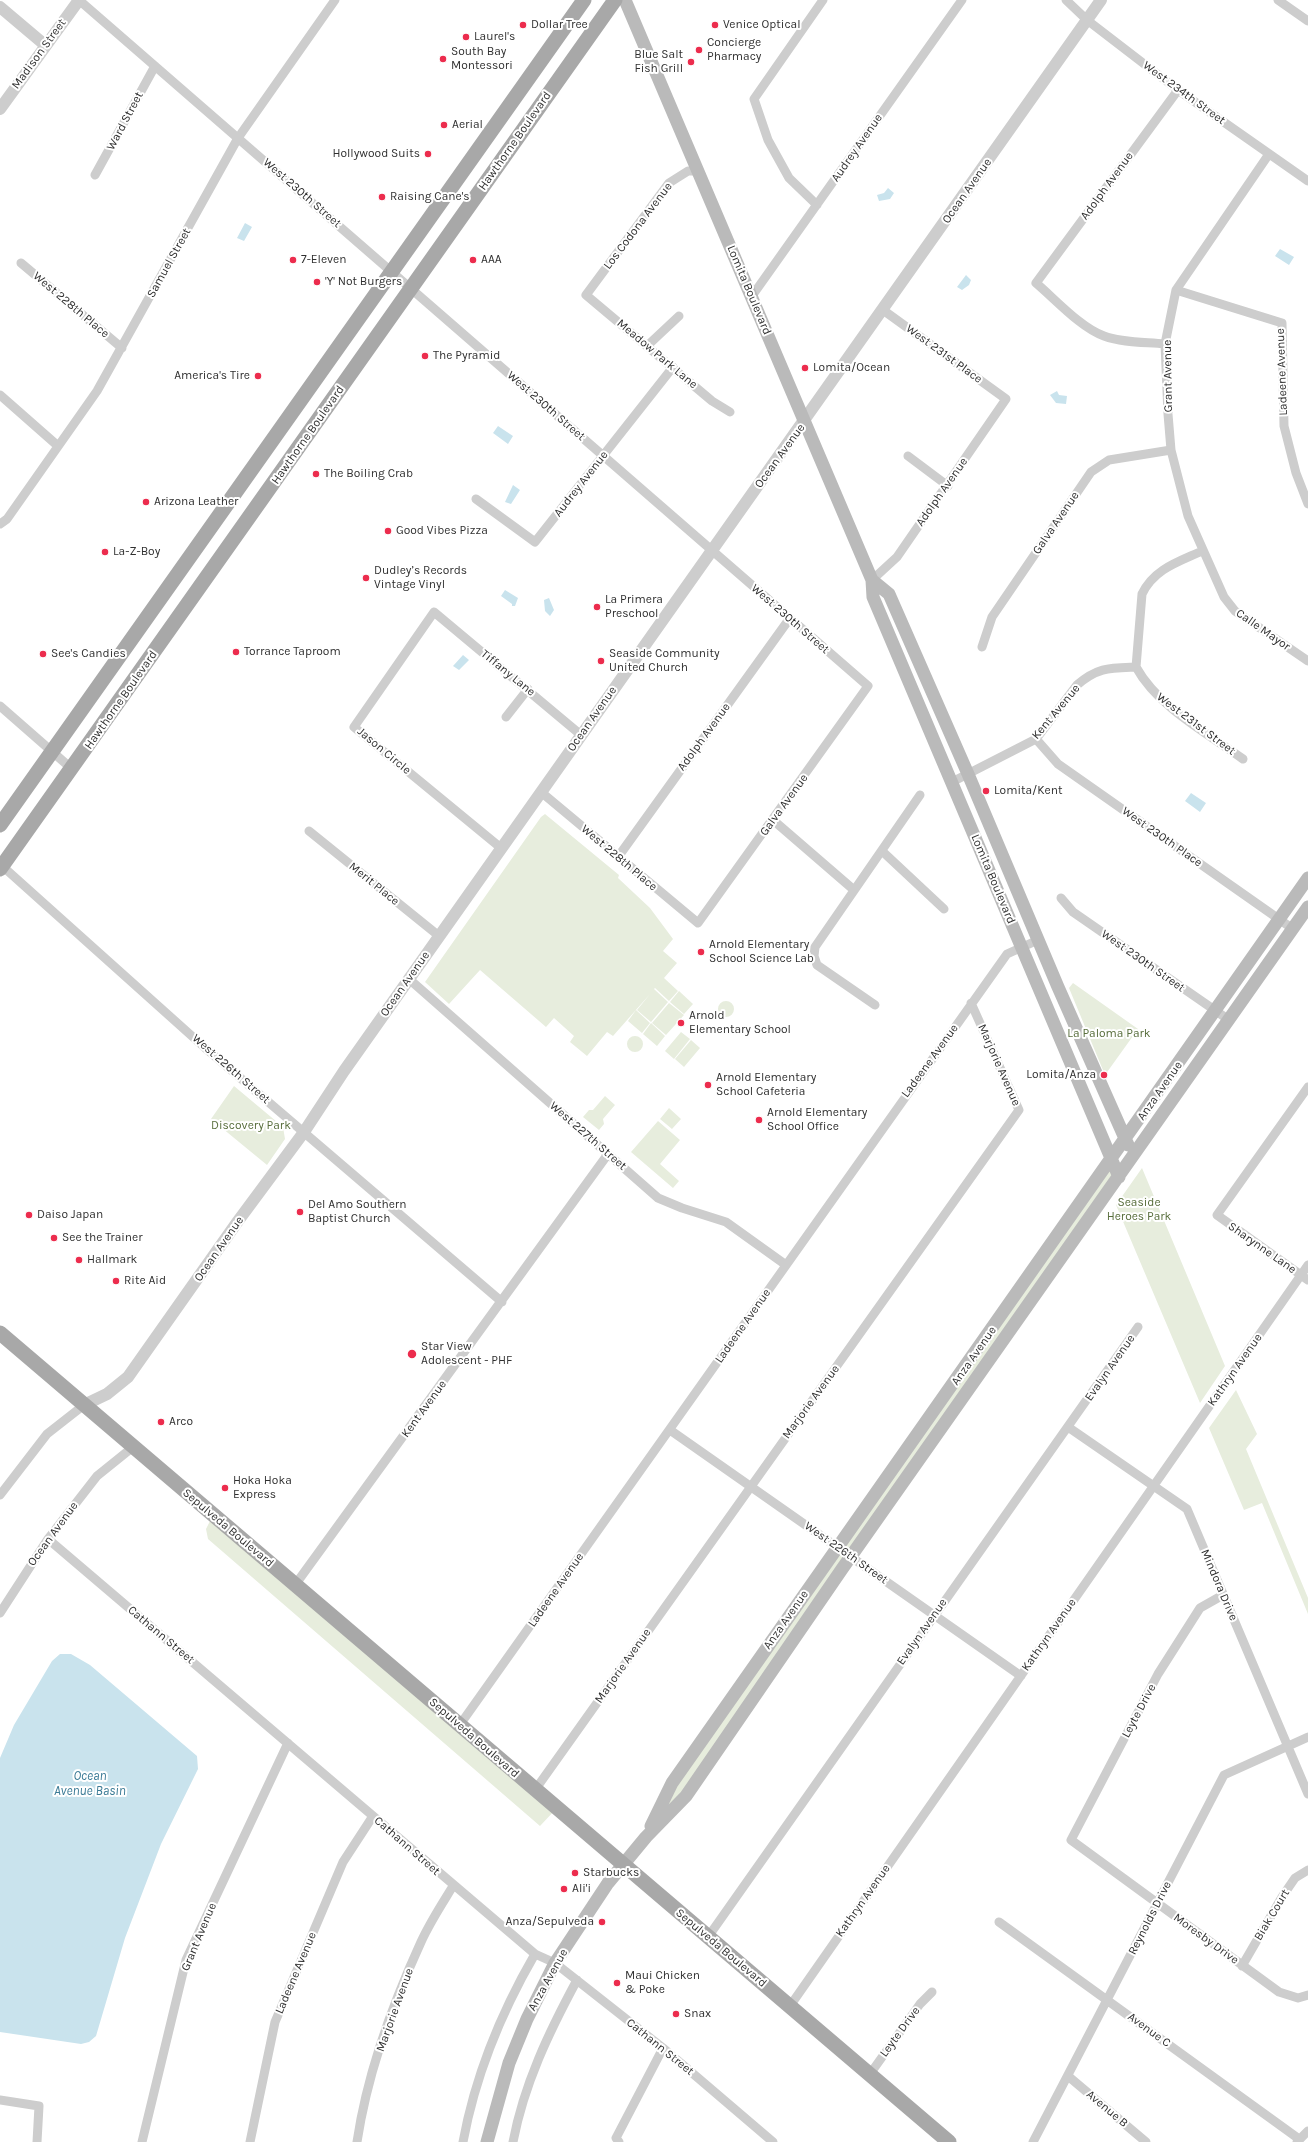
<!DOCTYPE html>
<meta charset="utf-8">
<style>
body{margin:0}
canvas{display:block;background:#fff}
</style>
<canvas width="1308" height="2142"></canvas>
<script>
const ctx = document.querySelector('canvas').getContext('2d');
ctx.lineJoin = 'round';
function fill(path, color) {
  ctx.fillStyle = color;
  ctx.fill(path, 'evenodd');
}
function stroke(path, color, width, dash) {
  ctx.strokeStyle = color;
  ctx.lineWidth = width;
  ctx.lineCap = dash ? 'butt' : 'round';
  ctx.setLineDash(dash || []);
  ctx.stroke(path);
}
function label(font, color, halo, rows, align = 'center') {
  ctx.font = font + ' Karla,sans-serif';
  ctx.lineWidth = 4;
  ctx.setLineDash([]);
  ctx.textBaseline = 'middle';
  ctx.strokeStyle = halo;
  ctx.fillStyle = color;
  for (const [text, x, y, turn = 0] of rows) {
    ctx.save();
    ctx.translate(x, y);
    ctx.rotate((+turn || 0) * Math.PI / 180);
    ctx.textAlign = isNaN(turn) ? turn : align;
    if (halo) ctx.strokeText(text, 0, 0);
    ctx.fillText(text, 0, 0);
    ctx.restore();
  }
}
fill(new Path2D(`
 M545,814L619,875L618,878L650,908L673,939L663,951L677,963L664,978L678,991L669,1001L655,988L654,989L668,1002L651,1022L637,1010L650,994L613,1036L607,1032L587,1056L570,1042L574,1036L554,1018L546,1027L480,970L449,1004L425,982L541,817Z
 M1073,983L1138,1029L1105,1075L1069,988Z
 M679,991L693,1004L684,1014L670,1002Z
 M718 1009a8 8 0 1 1 16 0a8 8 0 1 1-16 0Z
 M669,1003L684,1015L666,1035L652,1023Z
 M636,1010L650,1023L642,1033L628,1021Z
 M651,1023L665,1036L657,1046L643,1034Z
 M681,1032L690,1039L674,1059L665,1051Z
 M627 1044a8 8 0 1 1 16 0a8 8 0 1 1-16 0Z
 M691,1040L700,1048L684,1067L675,1059Z
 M234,1086L283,1127L285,1139L267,1165L211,1119Z
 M605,1096L615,1105L603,1119L604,1124L599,1130L583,1117L589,1110H593Z
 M669,1108L681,1119L672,1129L660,1119Z
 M658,1121L680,1140L660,1164L679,1181L673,1188L631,1152Z
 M1112,1160L1119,1177L686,1796L646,1837L672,1783Z
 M1142,1168L1225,1366L1200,1403L1116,1205Z
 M1236,1390L1257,1434L1246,1449L1308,1598V1614L1262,1503L1244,1510L1209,1428Z
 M213,1515L556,1809L540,1826L208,1539L206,1529Z`), '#e7eddd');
fill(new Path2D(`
 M888,188L894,193L890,199L879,201L877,195L884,193Z
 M245,223L252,227L244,241L237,238Z
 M1280,249L1294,257L1289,265L1275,256Z
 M966,275L971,280L969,285L962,290L957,287Z
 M1057,391L1059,395L1067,396L1066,404L1056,403L1050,395Z
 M498,426L513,436L508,444L493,433Z
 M513,485L520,490L511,504L505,502Z
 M505,590L518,598L515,606H512V604L501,596Z
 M549,598L554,610L550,616L545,611L544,600Z
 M463,655L469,660L459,670L453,666Z
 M1191,793L1206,803L1200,812L1185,801Z
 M60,1654H71L90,1665L197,1756L198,1769L161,1844L125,1938L96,2036L89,2042L81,2044L0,2032V1758L14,1725L52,1661Z`), '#c9e3ed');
stroke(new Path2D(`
 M79,0L868,686L698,923L541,792
 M1066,0L1087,20L1178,90L1308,181
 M1278,0L1308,21
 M1269,154L1176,290L1165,344L1168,414L1171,450L1188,516L1224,597L1235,611L1308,661
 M699,171H688L669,183L586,295L712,401L730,412
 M95,175L155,66
 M817,205L789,178L768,140L754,99L823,0
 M21,263L122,348
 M1176,290L1282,323L1284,426L1296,473L1308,504
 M752,296L962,0
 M1165,344C1145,342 1123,343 1104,336C1081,328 1055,299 1036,283L1178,90
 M647,346L679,316
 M0,395L58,446
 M908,456L948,486
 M476,499L535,542L673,367
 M0,524L7,519L97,391L238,138L335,0
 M872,580L897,557L1006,399L883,310
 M982,647L992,617L1091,472L1109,460L1171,450
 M1136,667C1158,707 1207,733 1243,759
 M0,706L72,769
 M506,717L528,689
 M1036,739L1058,764L1293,929
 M952,782L1036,739L1077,685C1098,667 1110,668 1136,667L1142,594C1154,569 1178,562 1202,551
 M773,820L854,890
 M309,831L439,936
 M501,848L354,727L434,612L581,735
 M882,851L944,909
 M618,857L790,618
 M0,864L203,1046L502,1302
 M1061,898L1073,912L1229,1020
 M409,979L658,1198L682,1208L726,1222L786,1265
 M875,1005L817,965L814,956L815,947L920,795
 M1308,1087L1217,1215L1308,1280
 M1068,1427L1187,1509L1308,1794
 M670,1430L1021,1676
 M0,1495L47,1434L84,1405
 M48,1539L535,1954L555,1963L663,2048L773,2142
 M295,1585L608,1154
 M1223,1595L1200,1608L1158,1674L1071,1840L1279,1992L1298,1998L1308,1995
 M0,1613L48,1539L97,1476L133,1447
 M459,1726L1007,954L1038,940
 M535,1790L1019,1110L971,1003
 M999,1922L1299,2139
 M708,1937L1138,1327
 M1242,1966L1282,1897L1295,1878L1308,1870
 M790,2006L1308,1265
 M870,2074L920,2004L932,1992
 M1068,2076L1146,2142
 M0,2100L39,2106L37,2142
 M142,2142L186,1960L288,1743
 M250,2142L275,2022L343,1862L373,1816
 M357,2142C367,2075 393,2003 421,1942C430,1922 442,1904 453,1886
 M463,2142C475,2077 502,2011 535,1954
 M513,2142C524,2084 549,2032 577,1980
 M619,2142L616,2138L663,2048
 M1033,2142L1224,1775L1308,1737
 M1297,2142L1308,2131`), '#cdcdcd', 9);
stroke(new Path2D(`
 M0,7L45,45
 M0,109L79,0
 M84,1405L107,1394L128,1377L238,1221L304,1132L344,1071C596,714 849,357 1101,0`), '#cdcdcd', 12);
stroke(new Path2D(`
 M625,0L872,580L873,597L1119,1177
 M872,580L889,594L968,774L1058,987L1128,1145
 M651,1826L672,1783L1308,878
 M487,2142L509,2063L527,2019L555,1963L608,1883L646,1837L686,1796L842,1569L1308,907`), '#bababa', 13);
stroke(new Path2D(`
 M0,825L584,0
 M0,869L615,0
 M0,1333L949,2142`), '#a8a8a8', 15);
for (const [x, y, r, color] of [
 [523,25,4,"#ec2c4d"],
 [715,25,4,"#ec2c4d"],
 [466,37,4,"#ec2c4d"],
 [699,50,4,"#ec2c4d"],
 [443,59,4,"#ec2c4d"],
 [691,62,4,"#ec2c4d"],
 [444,125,4,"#ec2c4d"],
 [428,154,4,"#ec2c4d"],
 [382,197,4,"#ec2c4d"],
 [293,260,4,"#ec2c4d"],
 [473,260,4,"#ec2c4d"],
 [317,282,4,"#ec2c4d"],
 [425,356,4,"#ec2c4d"],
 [805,368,4,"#ec2c4d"],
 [258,376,4,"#ec2c4d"],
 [316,474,4,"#ec2c4d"],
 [146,502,4,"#ec2c4d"],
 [388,531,4,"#ec2c4d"],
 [105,552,4,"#ec2c4d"],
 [366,578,4,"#ec2c4d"],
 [597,607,4,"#ec2c4d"],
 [236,652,4,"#ec2c4d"],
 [43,654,4,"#ec2c4d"],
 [601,661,4,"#ec2c4d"],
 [986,791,4,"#ec2c4d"],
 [701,952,4,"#ec2c4d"],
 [681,1023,4,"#ec2c4d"],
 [1104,1075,4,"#ec2c4d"],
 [708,1085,4,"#ec2c4d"],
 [759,1120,4,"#ec2c4d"],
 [300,1212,4,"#ec2c4d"],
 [29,1215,4,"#ec2c4d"],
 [54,1238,4,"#ec2c4d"],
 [79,1260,4,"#ec2c4d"],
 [116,1281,4,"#ec2c4d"],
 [412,1354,5,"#ec2c4d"],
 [161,1422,4,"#ec2c4d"],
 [225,1488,4,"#ec2c4d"],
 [575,1873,4,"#ec2c4d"],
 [564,1889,4,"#ec2c4d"],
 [602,1922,4,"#ec2c4d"],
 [617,1983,4,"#ec2c4d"],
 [676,2014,4,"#ec2c4d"]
]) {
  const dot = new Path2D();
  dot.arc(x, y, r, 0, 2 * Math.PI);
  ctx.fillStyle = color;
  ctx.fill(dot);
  stroke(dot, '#fff', 1.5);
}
label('12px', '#303030', '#fff', [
 ["Dollar Tree",531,25],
 ["Venice Optical",723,25],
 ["Laurel's",474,37],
 ["Concierge",707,43],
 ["Pharmacy",707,57],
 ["South Bay",451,52],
 ["Montessori",451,66],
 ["Blue Salt",683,55,"right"],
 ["Fish Grill",683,69,"right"],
 ["Aerial",452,125],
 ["Hollywood Suits",420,154,"right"],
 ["Raising Cane's",390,197],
 ["7-Eleven",301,260],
 ["AAA",481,260],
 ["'Y' Not Burgers",325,282],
 ["The Pyramid",433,356],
 ["Lomita/Ocean",813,368],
 ["America's Tire",250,376,"right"],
 ["The Boiling Crab",324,474],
 ["Arizona Leather",154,502],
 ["Good Vibes Pizza",396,531],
 ["La-Z-Boy",113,552],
 ["Dudley’s Records",374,571],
 ["Vintage Vinyl",374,585],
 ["La Primera",605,600],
 ["Preschool",605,614],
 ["Torrance Taproom",244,652],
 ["See's Candies",51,654],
 ["Seaside Community",609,654],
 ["United Church",609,668],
 ["Lomita/Kent",994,791],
 ["Arnold Elementary",709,945],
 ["School Science Lab",709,959],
 ["Arnold",689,1016],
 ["Elementary School",689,1030],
 ["Lomita/Anza",1096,1075,"right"],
 ["Arnold Elementary",716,1078],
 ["School Cafeteria",716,1092],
 ["Arnold Elementary",767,1113],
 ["School Office",767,1127],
 ["Del Amo Southern",308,1205],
 ["Baptist Church",308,1219],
 ["Daiso Japan",37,1215],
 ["See the Trainer",62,1238],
 ["Hallmark",87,1260],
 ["Rite Aid",124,1281],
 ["Star View",421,1347],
 ["Adolescent - PHF",421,1361],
 ["Arco",169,1422],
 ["Hoka Hoka",233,1481],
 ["Express",233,1495],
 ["Starbucks",583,1873],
 ["Ali'i",572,1889],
 ["Anza/Sepulveda",594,1922,"right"],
 ["Maui Chicken",625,1976],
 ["& Poke",625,1990],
 ["Snax",684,2014]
], 'left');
label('12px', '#303030', '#fff', [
 ["Madison Street",39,54,-54],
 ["West 234th Street",1184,93,36],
 ["Ward Street",125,121,-62],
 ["Hawthorne Boulevard",515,141,-55],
 ["Audrey Avenue",857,148,-55],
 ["Adolph Avenue",1107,186,-54],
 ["Ocean Avenue",967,191,-55],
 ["West 230th Street",302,193,41],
 ["Los Codona Avenue",638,226,-53],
 ["Samuel Street",169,263,-61],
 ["Lomita Boulevard",749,290,67],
 ["West 228th Place",71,305,40],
 ["Meadow Park Lane",657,354,40],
 ["West 231st Place",944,354,36],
 ["Ladeene Avenue",1282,372,-92],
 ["Grant Avenue",1168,376,-91],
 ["West 230th Street",546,406,41],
 ["Hawthorne Boulevard",308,435,-55],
 ["Ocean Avenue",780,456,-54],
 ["Audrey Avenue",581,484,-52],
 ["Adolph Avenue",942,492,-55],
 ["Galva Avenue",1056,523,-56],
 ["West 230th Street",790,619,41],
 ["Calle Mayor",1263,630,35],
 ["Tiffany Lane",508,673,39],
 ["Hawthorne Boulevard",121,700,-55],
 ["Kent Avenue",1056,712,-50],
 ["Ocean Avenue",592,719,-55],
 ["West 231st Street",1196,724,37],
 ["Adolph Avenue",704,737,-54],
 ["Jason Circle",384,751,40],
 ["Galva Avenue",784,805,-54],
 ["West 230th Place",1162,837,35],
 ["West 228th Place",619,858,40],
 ["Lomita Boulevard",993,879,67],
 ["Merit Place",374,884,39],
 ["West 230th Street",1143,961,35],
 ["Ocean Avenue",405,984,-55],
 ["Ladeene Avenue",930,1061,-54],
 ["Marjorie Avenue",999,1065,66],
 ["West 226th Street",231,1069,41],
 ["Anza Avenue",1160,1091,-55],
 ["West 227th Street",588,1136,41],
 ["Sharynne Lane",1262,1248,35],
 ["Ocean Avenue",219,1249,-55],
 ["Ladeene Avenue",743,1326,-55],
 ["Anza Avenue",974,1356,-55],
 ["Evalyn Avenue",1110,1368,-55],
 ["Kathryn Avenue",1235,1370,-55],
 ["Marjorie Avenue",811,1402,-54],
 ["Kent Avenue",424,1409,-54],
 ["Sepulveda Boulevard",228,1528,40],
 ["Ocean Avenue",53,1534,-54],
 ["West 226th Street",846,1553,35],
 ["Mindora Drive",1219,1585,67],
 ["Ladeene Avenue",556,1590,-55],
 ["Anza Avenue",786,1620,-55],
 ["Evalyn Avenue",922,1632,-55],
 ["Cathann Street",161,1635,40],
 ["Kathryn Avenue",1049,1635,-55],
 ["Marjorie Avenue",623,1666,-55],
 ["Leyte Drive",1139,1711,-62],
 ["Sepulveda Boulevard",474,1738,41],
 ["Cathann Street",407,1846,41],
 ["Kathryn Avenue",863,1901,-55],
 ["Biak Court",1272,1915,-59],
 ["Reynolds Drive",1150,1918,-63],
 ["Grant Avenue",199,1937,-67],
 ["Moresby Drive",1206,1939,36],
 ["Sepulveda Boulevard",721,1948,40],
 ["Ladeene Avenue",296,1973,-67],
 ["Anza Avenue",548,1980,-61],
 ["Marjorie Avenue",395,2010,-70],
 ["Avenue C",1149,2030,36],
 ["Leyte Drive",900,2032,-54],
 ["Cathann Street",660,2047,39],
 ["Avenue B",1107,2109,40]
]);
label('12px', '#576d3b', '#fff', [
 ["La Paloma Park",1109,1034],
 ["Discovery Park",251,1126],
 ["Seaside",1139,1203],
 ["Heroes Park",1139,1217]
]);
label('italic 13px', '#3a7a95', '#fff', [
 ["Ocean",90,1776],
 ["Avenue Basin",90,1791]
]);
</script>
